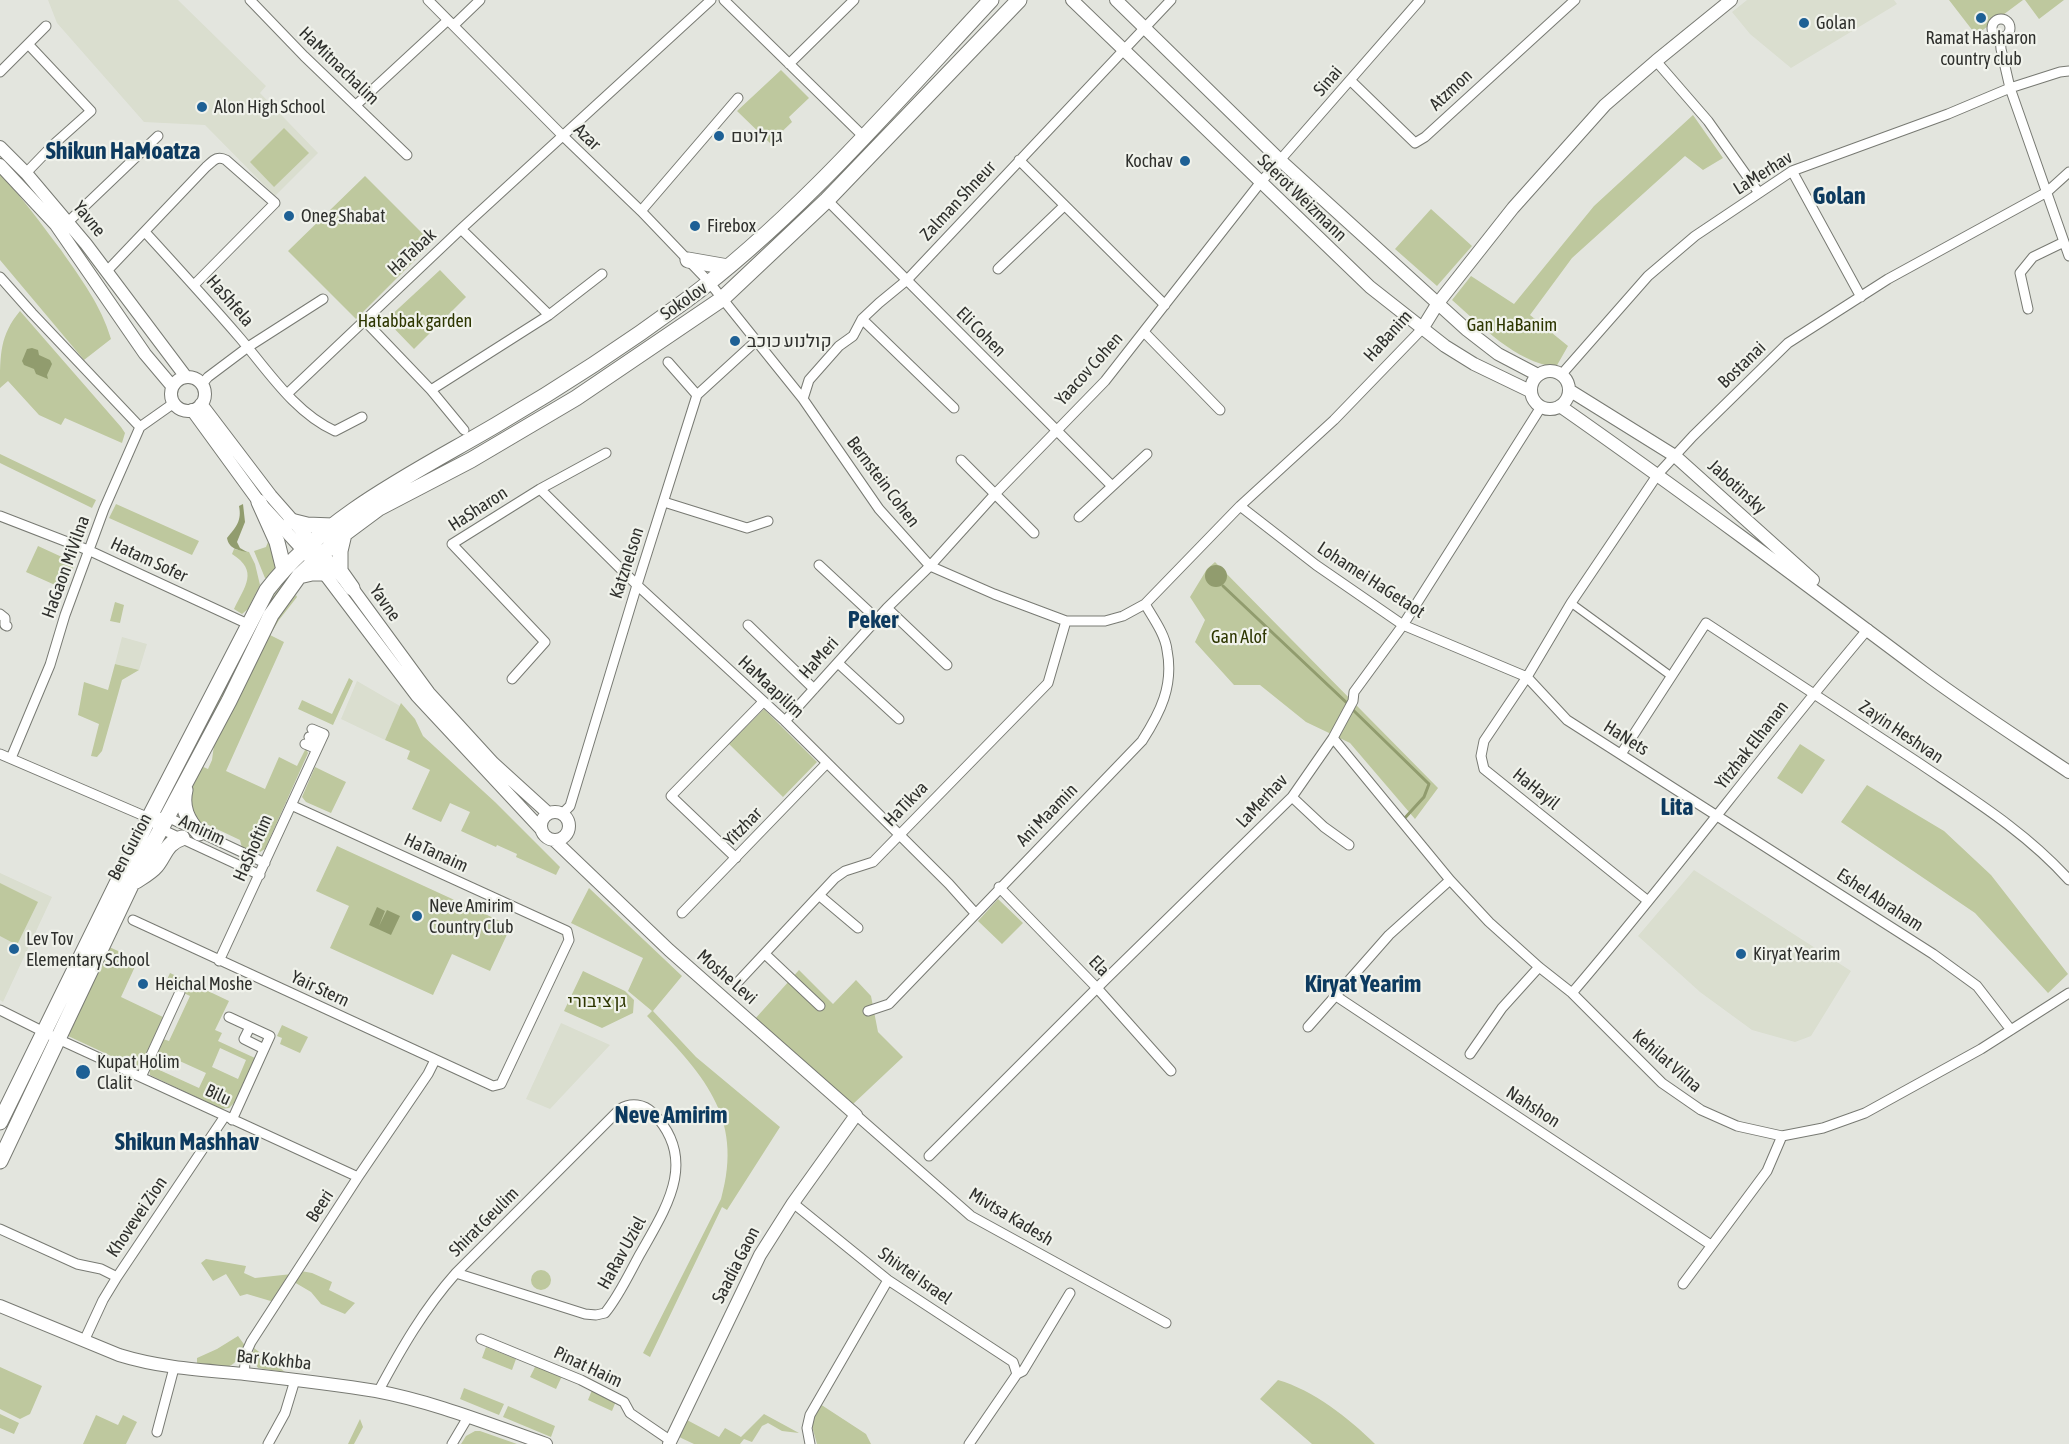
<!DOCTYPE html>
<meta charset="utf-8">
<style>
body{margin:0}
canvas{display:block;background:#e3e5de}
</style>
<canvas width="2069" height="1444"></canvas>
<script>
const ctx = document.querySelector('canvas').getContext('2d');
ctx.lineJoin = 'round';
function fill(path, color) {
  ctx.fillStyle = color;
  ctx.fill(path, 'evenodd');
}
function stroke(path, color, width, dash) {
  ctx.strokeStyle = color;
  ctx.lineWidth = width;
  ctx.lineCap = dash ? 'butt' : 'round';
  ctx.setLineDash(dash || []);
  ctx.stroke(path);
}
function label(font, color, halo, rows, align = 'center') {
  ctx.font = font + ' "Asap Condensed",Heebo,sans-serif';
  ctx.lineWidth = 4.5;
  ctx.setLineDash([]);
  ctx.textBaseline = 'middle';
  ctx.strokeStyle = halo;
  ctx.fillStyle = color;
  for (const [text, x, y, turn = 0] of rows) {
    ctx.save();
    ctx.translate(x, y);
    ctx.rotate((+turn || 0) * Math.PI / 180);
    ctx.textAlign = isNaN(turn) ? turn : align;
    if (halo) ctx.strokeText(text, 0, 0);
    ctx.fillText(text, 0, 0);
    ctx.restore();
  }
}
fill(new Path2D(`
 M48,0H178L266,86L260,93L318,153L275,196L205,125L144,122L57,23Z
 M1747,0H1894L1897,4L1791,68L1750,34L1732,12Z
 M122,637L147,644L139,670L115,664Z
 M357,681L400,706L385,740L341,719Z
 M1694,870L1851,971L1811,1036L1795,1042L1752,1030L1700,992L1638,936Z
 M0,873L52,897L3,1002L0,1000Z
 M561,1023L610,1045L550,1109L526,1099Z`), '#dadecf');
fill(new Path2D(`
 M1949,0H2023L1976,35Z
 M2025,0H2064L2039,19Z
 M781,70L809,98L789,117L792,122L770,143L737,111Z
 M1693,115L1723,158L1703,170L1685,156L1572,258L1530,315L1568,346L1556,367C1515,362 1482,326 1452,300L1471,276L1514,304L1594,206Z
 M284,128L309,153L274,187L250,162Z
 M0,174C23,198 41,224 61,250C81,279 101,305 111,339L84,360L0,260Z
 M365,176L432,243L356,319L288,251Z
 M1431,209L1472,246L1437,286L1395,249Z
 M440,270L466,297L414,349L386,320Z
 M20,311L121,427L125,433L122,443L65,418L61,425L39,415L8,381L0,388C0,354 0,335 20,311Z
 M0,454L96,500L92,508L0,463Z
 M116,504L199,541L192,555L109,518Z
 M267,536L279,566L268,578H265L254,551L266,547L268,542Z
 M38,546L75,563L64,589L26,572Z
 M234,549L249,552L255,564L260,585L248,609L242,614L234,609C245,586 259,571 232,554Z
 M1215,562L1438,788L1415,819L1350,743L1306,722L1260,685H1234L1195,642L1205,620L1190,597L1207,569Z
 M298,565L299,567L260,626L163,812L162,810L270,600Z
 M296,595L297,597L279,620L270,635L284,642L226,771L265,789L279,757L297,766L306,748L308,753L265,849L255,855L242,848L240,840L202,822V829L197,826L187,798L201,766L208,769L212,760L214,745L269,630Z
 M115,602L124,605L120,623L110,621Z
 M115,664L139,670L122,680L102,751L97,757L91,756L99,724L78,715L84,682L108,690Z
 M349,678L353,681L333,725L298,709L302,700L332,714Z
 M401,703L415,719L423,736L495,802L560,867L556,875L516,857L517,854L497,845L496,847L461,831L470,812L450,803L441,822L412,809L430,770L407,759L410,751L385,740Z
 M764,709L817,762L783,797L729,744Z
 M1800,744L1825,760L1802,794L1777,778Z
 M315,767L346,782L331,813L306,802L302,797Z
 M1867,785L1944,831L1991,875L2068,974L2048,993L1975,913L1841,822Z
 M337,846L511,926L490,971L452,954L433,995L330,948L349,906L316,891Z
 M0,883L38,902L17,945L0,936Z
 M589,888L682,976L653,1011L696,1057L780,1127L727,1210L722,1207L650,1357L643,1353L721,1199C745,1115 701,1073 647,1016L652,1011L628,991L643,958L571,923Z
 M998,899L1023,923L1002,944L978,921Z
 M107,946L138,960L121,997L163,1017L139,1069L66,1035Z
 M799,970L833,1004L856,980L871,996L878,1032L903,1057L852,1105L754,1020Z
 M583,971L625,991L634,1000L633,1013L602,1028L564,1011Z
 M170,973L229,1001L215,1030L222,1033L218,1041L255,1058L235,1102L229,1108L221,1109L150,1075L149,1069L163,1039L169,1041L190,996L165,984ZM220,1048L246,1060L238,1079L212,1067ZM162,1053L206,1073L199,1088L155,1068Z
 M282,1025L308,1037L300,1053L280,1044L282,1038L277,1036Z
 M206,1259L246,1266L244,1273L255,1278L292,1274L274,1302L247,1294L240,1296L226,1274L213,1281L201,1263Z
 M531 1280a10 10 0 1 1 20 0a10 10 0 1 1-20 0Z
 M301,1271L312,1273L332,1282L329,1290L355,1303L345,1314L321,1304L311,1292L294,1282Z
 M238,1336L246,1347C230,1374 226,1367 197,1366V1358L217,1349Z
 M486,1347L516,1359L512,1370L482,1358Z
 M254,1348L285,1372L258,1368L252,1358Z
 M536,1365L562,1376L556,1389L530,1377Z
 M0,1367L42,1386L30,1414L20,1419L0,1409Z
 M1278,1380C1313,1390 1349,1418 1375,1444H1312L1260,1399Z
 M464,1388L504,1404L499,1415L460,1399Z
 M592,1390L616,1401L612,1411L588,1400Z
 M820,1404L866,1434L871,1444H817L811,1423Z
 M508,1406L555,1426L551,1437L503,1417Z
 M0,1414L19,1423L14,1434L0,1428Z
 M764,1414L799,1433L782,1431L768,1423L762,1426L752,1442L744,1439L740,1444H694L679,1437L687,1420L719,1437L725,1428L741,1437Z
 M96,1415L118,1425L123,1415L137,1422L126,1444H83Z
 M360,1419L363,1427L354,1444H348Z
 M475,1431H480L517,1444H461L466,1436Z`), '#bec89e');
fill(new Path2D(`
 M32,348L38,350L39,355L50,360L52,364L47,375L48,379L36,374L34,369L24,365L22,361L27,349Z
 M243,504L245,522L237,542L240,548L247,552C238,550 229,549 227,538C236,527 242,521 239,506Z
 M1205 576a11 11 0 1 1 22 0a11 11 0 1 1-22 0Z
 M377,907L385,911L379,926L387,910L400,916L391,935L369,925Z`), '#919c6e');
stroke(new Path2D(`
 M1223,586L1348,704
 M1352,709L1429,784L1424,797L1403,820`), '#919c6e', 3);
const pedestrian = new Path2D(`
 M1571,603L1671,676`);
const minor = new Path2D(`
 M250,0L304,56L407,155
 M428,0L563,136L641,211L709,282L803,399L879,509L930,566L994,594L1066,621H1105L1123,616L1145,604L1240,506L1334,420L1422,329
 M724,0L863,136
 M1992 28a9 9 0 1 1 18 0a9 9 0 1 1-18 0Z
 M454,25L480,0
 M2000,37L2001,49L2010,88L2069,256
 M1656,61L1708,121L1759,193
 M789,64L854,0
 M0,72L46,26
 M1350,80L1415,143L1425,137L1575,0
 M356,105L448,20
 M1019,160L1165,305
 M1792,171L1861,297
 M26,173L54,144L91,111L28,44
 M827,200L1112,486
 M641,211L738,98
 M68,222L158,136
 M461,229L549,315
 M145,232C177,267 209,302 240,338C268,371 295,413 335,431L362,417
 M998,269L1064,206
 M106,272L206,167C213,161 217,155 226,160L275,203L194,285
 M0,277L32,313L140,427
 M2028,309L2020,273L2033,257L2064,242
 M862,319L954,408
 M364,320L431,390L464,430
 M1144,332L1220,410
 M668,362L697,395
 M1561,375L1648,276L1695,236L1792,171L1948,114L2010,88L2060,72L2069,71
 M202,384L208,377L248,347L323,299
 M431,390L549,315L602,274
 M287,394L461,229L711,0
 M803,399L809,380L839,346L853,336L862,319L879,303L907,280L1171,0
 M961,460L1034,533
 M540,489L637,585L785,721L949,884L975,913
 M664,502L747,528L768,521
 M1240,506L1316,565L1403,625L1527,677L1567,720L1933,954L1977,986L2011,1030
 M0,516L88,550L250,625
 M1079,517L1147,454
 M819,565L877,619
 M887,608L947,665
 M0,614L5,618V625L7,626
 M748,625L814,689
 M838,663L899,719
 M512,679L545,642L452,544L540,489L606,453
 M785,721L887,608L930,566L995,494L1105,381L1260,183L1420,0
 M309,737L320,742
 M1333,738L1450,880L1489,922L1539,967L1572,993L1662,1083L1701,1110L1737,1126L1782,1136L1823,1128L1865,1113L1981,1049L2069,993
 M305,744L317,749
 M0,754L149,818L161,829L260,875
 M1621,754L1706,623C1777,669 1848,716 1919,763C1972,799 2026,832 2069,880
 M11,758L50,665L65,615L104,509L140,427L174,403
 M1292,797L1324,827L1349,845
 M563,813L570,806L637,585L697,395L755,342
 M149,818L167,817L265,863
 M736,858L671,796L763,702
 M999,887L1097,988L1171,1071
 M820,896L858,928
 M1648,901L1484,769L1481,756L1484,741L1527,677L1571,603L1658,474L1693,436L1788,343L1888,279L2047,192L2069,172
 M682,913L827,763
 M133,920L493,1086L501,1084L569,940L567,931L291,805
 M765,954L820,1006
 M219,961L324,734L312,729
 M737,983L835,878L845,871L873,862L1048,683L1066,621
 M1572,993C1674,874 1767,748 1868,629
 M1336,996L1711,1245
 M0,1010L58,1039L358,1177
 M868,1011L889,1004L1142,741C1160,713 1174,686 1167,650C1165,634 1153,618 1145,604
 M229,1017L270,1036L232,1120
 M250,1027L244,1039L264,1049
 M1308,1027L1389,935L1450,880
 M1470,1054L1502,1008L1539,967
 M141,1077L180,992
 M856,1115L971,1216L1166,1323
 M929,1156L1106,979L1292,797L1333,738L1353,701L1354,692L1403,625L1541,407
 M793,1203L888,1280L1013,1362L1017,1374
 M0,1229L77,1264L101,1269L117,1277
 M1683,1284L1767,1171L1782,1136
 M481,1339L581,1380L624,1402L630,1413L671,1441
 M84,1341L103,1300L117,1277L225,1116
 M244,1374L246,1353L251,1342L358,1177L428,1074L435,1060
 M378,1392C401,1349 424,1309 456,1273L620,1109C631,1102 644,1104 653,1113C699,1160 666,1208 640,1254C629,1274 619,1296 605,1313L596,1315L585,1314L456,1273
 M157,1432L174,1368
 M268,1444L285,1413L295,1380
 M452,1444L468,1417
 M810,1444L807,1428L810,1415L888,1280
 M969,1444L1017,1374L1023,1371L1070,1293`);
const tertiary = new Path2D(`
 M1072,0L1370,287L1445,346L1474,364L1530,391
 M1116,0L1281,161L1467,330L1498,354L1538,375
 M0,147L26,173L86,244L186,377
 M0,165L56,225L145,354L172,386
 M1422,329L1438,303L1513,208L1605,105L1656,61L1731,0
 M1531 390a19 19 0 1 1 38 0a19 19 0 1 1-38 0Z
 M171 394a17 17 0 1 1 34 0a17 17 0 1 1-34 0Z
 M1569,390L1675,456L1813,580
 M201,404L271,496L352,588L429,693L493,763L548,813
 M1560,406C1683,492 1803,582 1923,672C1970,707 2020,739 2069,772
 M192,410L259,502L324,573L417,696L541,829
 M541 826a14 14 0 1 1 28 0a14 14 0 1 1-28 0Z
 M555,841L669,950L856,1115L793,1203L760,1255L669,1444
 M0,1306L119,1355C161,1368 202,1370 245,1374C289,1379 333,1384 376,1391C435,1402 491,1425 546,1444`);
const primary = new Path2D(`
 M688,260L728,267
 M259,502L277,542L284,570
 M291,521L307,525L333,526
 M344,534L340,551V571L352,588
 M299,576L312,573H324
 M185,790C181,807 187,820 199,833
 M136,881C142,877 151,872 156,866C165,855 166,843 182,838
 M0,1122L149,818L267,590C325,515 416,472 496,425C561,387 624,346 685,301C797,218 896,102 991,0
 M0,1161L131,885L229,701L271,615L299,576L344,534L379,508L471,460L576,398L722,299L827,200L1019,0`);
stroke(pedestrian, '#787a73', 9);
stroke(minor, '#787a73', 11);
stroke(tertiary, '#787a73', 14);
stroke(primary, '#787a73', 17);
stroke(pedestrian, '#fff', 7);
stroke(minor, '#fff', 9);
stroke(tertiary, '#fff', 12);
stroke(primary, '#fff', 15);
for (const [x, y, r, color] of [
 [1981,18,6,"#1e6095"],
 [1804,23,6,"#1e6095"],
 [202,107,6,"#1e6095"],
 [719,136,6,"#1e6095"],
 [1185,161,6,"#1e6095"],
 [289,216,6,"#1e6095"],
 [695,226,6,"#1e6095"],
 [735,341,6,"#1e6095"],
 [417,916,6,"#1e6095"],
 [14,949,6,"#1e6095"],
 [1741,954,6,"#1e6095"],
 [143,984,6,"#1e6095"],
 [83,1072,8,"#1e6095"]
]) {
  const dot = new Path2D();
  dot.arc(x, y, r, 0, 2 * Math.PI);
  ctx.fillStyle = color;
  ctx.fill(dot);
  stroke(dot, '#f0f2eb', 2);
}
label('18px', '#2f302d', '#f0f2eb', [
 ["Golan",1816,23],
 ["Ramat Hasharon",1981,38,"center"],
 ["country club",1981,59,"center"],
 ["Alon High School",214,107],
 ["גן לוטם",731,136],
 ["Kochav",1173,161,"right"],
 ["Oneg Shabat",301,216],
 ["Firebox",707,226],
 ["קולנוע כוכב",747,341],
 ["Neve Amirim",429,906],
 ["Country Club",429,927],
 ["Lev Tov",26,939],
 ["Elementary School",26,960],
 ["Kiryat Yearim",1753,954],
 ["Heichal Moshe",155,984],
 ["Kupat Holim",97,1062],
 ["Clalit",97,1083]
], 'left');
label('18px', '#2f302d', '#f0f2eb', [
 ["HaMitnachalim",339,66,44],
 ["Sinai",1328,81,-49],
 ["Atzmon",1451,90,-43],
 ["Azar",587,137,44],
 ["LaMerhav",1763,173,-32],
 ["Sderot Weizmann",1302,198,44],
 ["Zalman Shneur",958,201,-47],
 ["Yavne",89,219,51],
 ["HaTabak",412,252,-43],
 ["HaShfela",230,301,49],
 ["Sokolov",684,301,-35],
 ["Eli Cohen",981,332,45],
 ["HaBanim",1388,336,-48],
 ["Bostanai",1742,365,-44],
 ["Yaacov Cohen",1089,369,-48],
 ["Bernstein Cohen",883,482,53],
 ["Jabotinsky",1737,487,42],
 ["HaSharon",478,509,-33],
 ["Hatam Sofer",149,560,25],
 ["Katznelson",627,563,-72],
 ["HaGaon MiVilna",66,567,-70],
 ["Lohamei HaGetaot",1371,580,33],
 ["Yavne",385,603,55],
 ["HaMeri",819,658,-48],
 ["HaMaapilim",771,687,43],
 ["Zayin Heshvan",1901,732,34],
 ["HaNets",1626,738,32],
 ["Yitzhak Elhanan",1752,745,-52],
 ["HaHayil",1536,789,39],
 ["LaMerhav",1262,801,-47],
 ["HaTikva",906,804,-46],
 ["Ani Maamin",1047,815,-46],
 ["Yitzhar",743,827,-46],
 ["Amirim",202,830,25],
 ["Ben Gurion",130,847,-62],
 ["HaShoftim",253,848,-66],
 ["HaTanaim",436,853,25],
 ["Eshel Abraham",1880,900,33],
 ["Ela",1099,966,46],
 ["Moshe Levi",727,977,41],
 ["Yair Stern",320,989,25],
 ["Kehilat Vilna",1667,1061,41],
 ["Bilu",218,1095,25],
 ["Nahshon",1533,1107,33],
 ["Beeri",320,1206,-57],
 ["Khovevei Zion",137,1217,-56],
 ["Mivtsa Kadesh",1011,1217,31],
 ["Shirat Geulim",484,1222,-45],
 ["HaRav Uziel",622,1253,-61],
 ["Saadia Gaon",736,1265,-63],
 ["Shivtei Israel",915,1276,35],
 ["Bar Kokhba",274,1360,6],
 ["Pinat Haim",588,1367,25]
]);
label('18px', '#2d3600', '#f0f2eb', [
 ["Hatabbak garden",415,321],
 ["Gan HaBanim",1512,325],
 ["Gan Alof",1239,637],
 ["גן ציבורי",597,1001]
]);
label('bold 24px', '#0d3a5f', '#f0f2eb', [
 ["Shikun HaMoatza",123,151],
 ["Golan",1839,196],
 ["Peker",873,620],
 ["Lita",1677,807],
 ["Kiryat Yearim",1363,984],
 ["Neve Amirim",671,1115],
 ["Shikun Mashhav",187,1142]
]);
</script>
